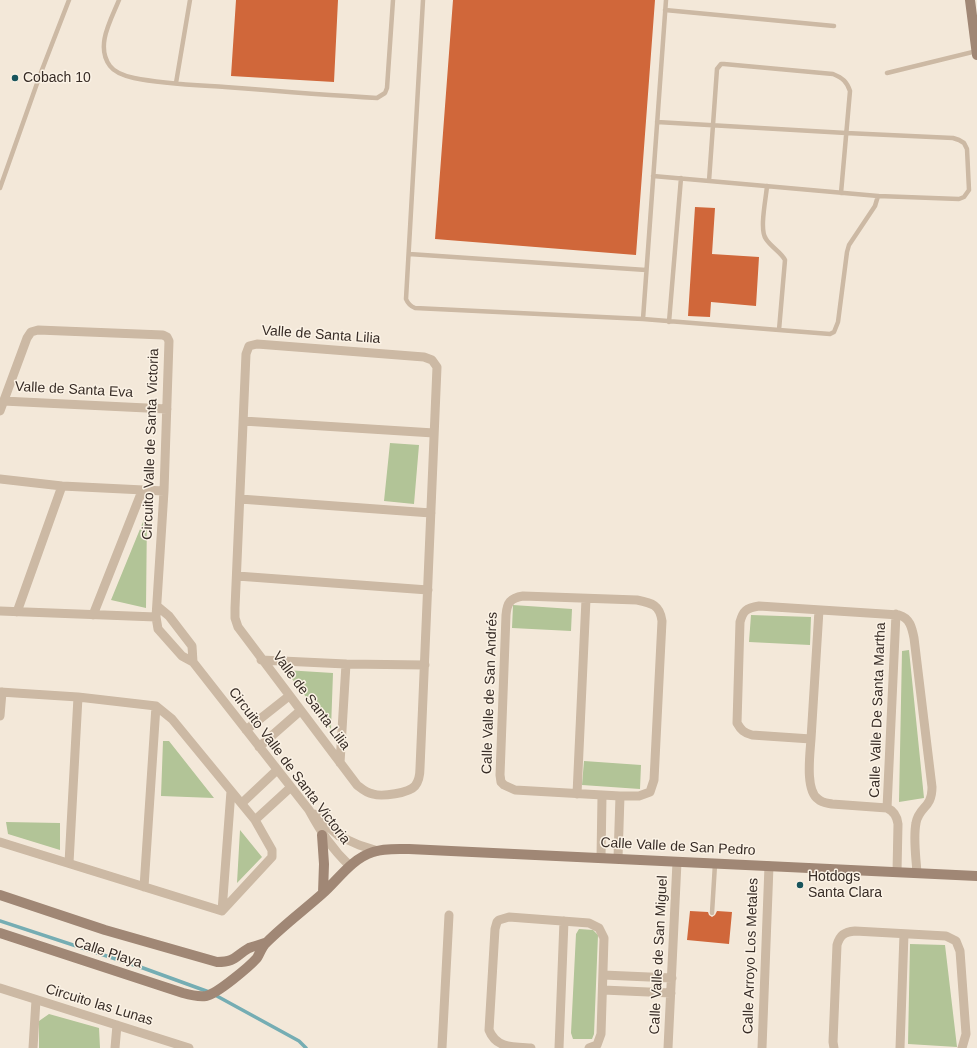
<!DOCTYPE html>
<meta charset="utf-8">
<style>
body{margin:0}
canvas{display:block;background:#f3e8d9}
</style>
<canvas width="977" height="1048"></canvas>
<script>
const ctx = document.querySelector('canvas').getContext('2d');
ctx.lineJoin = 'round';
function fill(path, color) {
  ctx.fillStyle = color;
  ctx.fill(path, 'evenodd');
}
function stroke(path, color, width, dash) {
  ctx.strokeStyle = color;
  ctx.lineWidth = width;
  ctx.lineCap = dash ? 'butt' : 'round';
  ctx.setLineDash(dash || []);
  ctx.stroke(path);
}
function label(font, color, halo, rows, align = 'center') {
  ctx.font = font + ' Arial,sans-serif';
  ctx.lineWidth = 3;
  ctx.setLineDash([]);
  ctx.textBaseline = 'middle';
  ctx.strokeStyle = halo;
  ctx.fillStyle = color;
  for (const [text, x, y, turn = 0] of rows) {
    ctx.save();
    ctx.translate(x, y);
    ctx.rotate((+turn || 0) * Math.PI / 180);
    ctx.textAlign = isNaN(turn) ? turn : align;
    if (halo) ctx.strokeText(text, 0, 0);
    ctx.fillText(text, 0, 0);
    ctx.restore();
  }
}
fill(new Path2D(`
 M390,443L419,445L414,504L384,501Z
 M147,512L146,608L111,600Z
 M513,605L572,609L571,631L512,628Z
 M751,615L811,617L810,645L749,642Z
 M909,650L924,798L899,802L902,651Z
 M285,670L333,673L331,729Z
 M163,741H169L214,798L161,796Z
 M584,761L641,765L640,789L582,785Z
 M6,822L60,823V850L8,834Z
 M240,830L262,857L237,883Z
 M579,929L593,930L598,935L594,1034L592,1039H573L571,1033L576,934Z
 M910,944L945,945L957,1047L908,1044Z
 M49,1014L99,1028L100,1048H39V1021Z`), '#b2c497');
stroke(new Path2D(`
 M0,921L143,968L209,992
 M215,995L299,1041L306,1048`), '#75adb3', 3.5);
fill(new Path2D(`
 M236,0H338L334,82L231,76Z
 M453,0H655L636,255L435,239Z
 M695,207L715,208L712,254L759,257L756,306L711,302L710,317L688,316Z
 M690,911L708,912L709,915L712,917L715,915L717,911L732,912L729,944L687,940Z`), '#d0673a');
stroke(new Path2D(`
 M119,0C111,20 95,46 110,66C115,73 125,76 134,78C163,84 194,85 225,87C275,91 326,95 377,98L385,93L387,88L393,0
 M423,0L406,299C408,304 410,306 415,308L643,319L779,330L785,260C781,252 771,247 766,239C759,230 766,199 767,186
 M665,10L834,26
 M887,73L977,51
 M176,83L190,0
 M653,176L878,196L959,199L964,197L969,190L967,149L964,143L959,140L953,138L846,133L657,122
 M709,181L717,69L721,64H724L833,74C843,78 847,82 850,91L841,193
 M0,188L40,75L69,0
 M409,254L646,270
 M643,319L666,0
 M669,322L681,178
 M779,330L830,334L834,332L838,322L847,252L849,245L875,206L878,196
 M712,913L715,864`), '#ccb9a4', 4.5);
stroke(new Path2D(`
 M257,344L424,357L432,360L437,367L420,768C420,774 419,781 415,786C409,793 382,797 373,794C366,793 362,789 357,785L238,627L235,618V608L246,354L249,346Z
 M3,401L167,409
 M0,411L27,338L31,332L38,330L163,335L167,337L169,341L164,491L156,617L158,629L182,656L193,662L309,810C321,832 332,849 350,866
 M243,421L434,433
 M0,479L62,486L164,491
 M240,499L431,513
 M237,576L428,590
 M523,596L637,600C652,603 660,605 662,621L654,780L650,792L639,796H620L515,790L504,785L501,782L500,775L506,615C507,603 510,598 523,596Z
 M157,606L169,616L192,646L193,662
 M0,611L156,617
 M17,612L62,486
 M93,615L142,491
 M261,660L346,664L425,665
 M0,692L78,697L156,706L172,719L255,820L272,850V857L222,911L0,842
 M0,716L2,692
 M246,730L289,696
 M811,739L819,610
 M259,747L300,711
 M340,763L346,664
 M577,794L586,599
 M242,803L277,770
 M887,808L896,614
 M314,814L339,836L359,845L378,851
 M255,820L291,787
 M601,858L602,796
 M618,858L620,796
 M69,863L78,697
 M897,872L898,824C897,816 894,811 887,808L832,804C827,803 822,803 818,799C805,790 810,754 811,739L752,735C744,733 741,730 737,723L740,622C743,611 746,608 759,606L899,615C910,618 912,628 914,638L932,787C932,809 919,806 916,823C913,838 916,857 917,873
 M144,887L156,706
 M222,911L231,791
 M603,975L672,978
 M0,988L189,1048
 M603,990L671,993
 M33,1048L36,1000
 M115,1048L117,1025
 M442,1048L449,915
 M531,1048C512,1047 496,1048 489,1030L495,929L497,922L499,920L509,917L589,923L599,928L604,938L601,1034L597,1045L589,1048
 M559,1048L564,921
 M668,1048L677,862
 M762,1048L769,866
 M834,1048L833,1042L837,945C840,935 844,932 855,931L946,936L956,941L960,951L966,1034L962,1048
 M900,1048L904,934`), '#ccb9a4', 9);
stroke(new Path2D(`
 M970,0L977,55
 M322,835L324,864L323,893
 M0,895L105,930L217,962C236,962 235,956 249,948C254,946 260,945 265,943
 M0,933L183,993C190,995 198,997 206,996C217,994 250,966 257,958C260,953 262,946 267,942C284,925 304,910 322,894C338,880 351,859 373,852C384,848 397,849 409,849L977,876`), '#a08775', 10);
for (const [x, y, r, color] of [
 [15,78,4,"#18545c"],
 [800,885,4,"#18545c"]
]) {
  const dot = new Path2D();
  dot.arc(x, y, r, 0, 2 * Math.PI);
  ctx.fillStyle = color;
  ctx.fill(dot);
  stroke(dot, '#fbf2e5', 1.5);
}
label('14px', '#372c26', '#fbf2e5', [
 ["Cobach 10",23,78],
 ["Hotdogs",808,877],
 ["Santa Clara",808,893]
], 'left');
label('14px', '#372c26', '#fbf2e5', [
 ["Valle de Santa Lilia",321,335,4],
 ["Valle de Santa Eva",74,390,3],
 ["Circuito Valle de Santa Victoria",151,444,-88],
 ["Calle Valle de San Andrés",490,693,-88],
 ["Valle de Santa Lilia",311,701,53],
 ["Calle Valle De Santa Martha",878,710,-88],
 ["Circuito Valle de Santa Victoria",289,766,53],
 ["Calle Valle de San Pedro",678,847,3],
 ["Calle Playa",108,953,18],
 ["Calle Valle de San Miguel",659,955,-87],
 ["Calle Arroyo Los Metales",751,956,-88],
 ["Circuito las Lunas",99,1005,17]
]);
</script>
